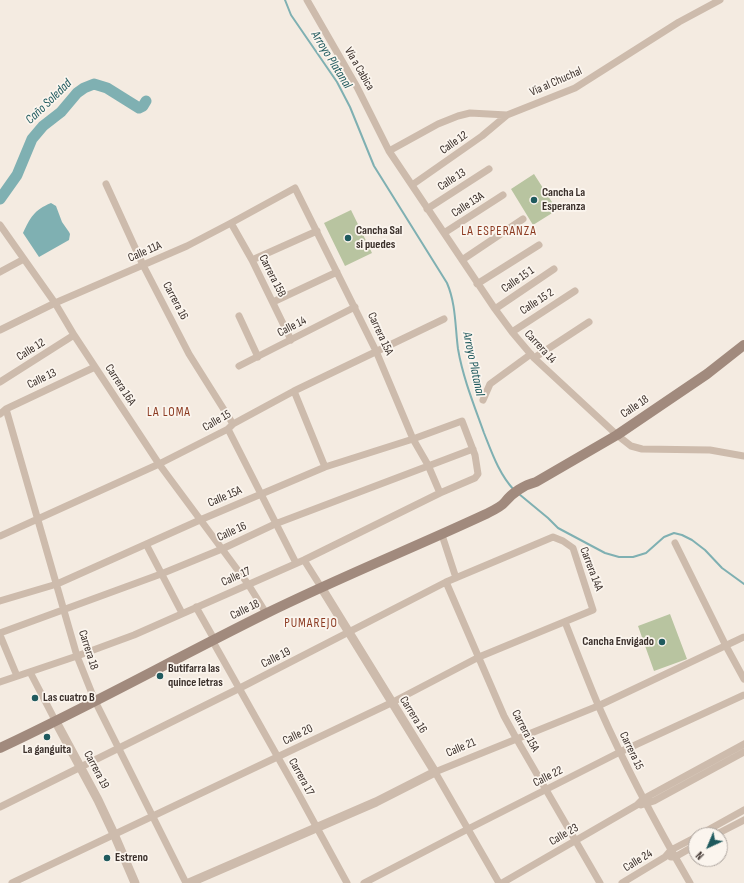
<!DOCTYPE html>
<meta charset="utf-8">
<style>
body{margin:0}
#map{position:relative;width:744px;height:883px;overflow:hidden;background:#f4ebe1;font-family:"Sofia Sans Condensed",sans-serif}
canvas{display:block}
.north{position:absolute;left:688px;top:827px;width:40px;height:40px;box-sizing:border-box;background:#fbf5ee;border:1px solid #aea6a0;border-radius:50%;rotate:224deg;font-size:11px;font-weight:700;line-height:16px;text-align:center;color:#3b302b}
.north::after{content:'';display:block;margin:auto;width:14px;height:18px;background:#1f5a5e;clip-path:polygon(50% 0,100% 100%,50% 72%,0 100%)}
</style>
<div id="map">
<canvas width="744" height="883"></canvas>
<div class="north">N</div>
</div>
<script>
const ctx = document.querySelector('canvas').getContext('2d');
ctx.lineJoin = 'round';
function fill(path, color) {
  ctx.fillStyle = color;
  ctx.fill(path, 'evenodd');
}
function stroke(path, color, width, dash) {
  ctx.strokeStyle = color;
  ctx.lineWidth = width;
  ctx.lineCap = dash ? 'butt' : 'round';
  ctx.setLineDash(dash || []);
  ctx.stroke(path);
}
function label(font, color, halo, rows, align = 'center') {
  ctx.font = font + ' "Sofia Sans Condensed",sans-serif';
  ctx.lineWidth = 3.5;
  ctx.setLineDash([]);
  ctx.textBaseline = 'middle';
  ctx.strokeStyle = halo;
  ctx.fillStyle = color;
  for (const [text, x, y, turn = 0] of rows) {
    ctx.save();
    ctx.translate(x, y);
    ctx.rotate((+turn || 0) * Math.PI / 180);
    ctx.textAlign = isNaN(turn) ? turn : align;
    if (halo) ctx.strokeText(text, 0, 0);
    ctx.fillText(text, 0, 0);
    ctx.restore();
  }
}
fill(new Path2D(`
 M534,174L557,210L533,225L511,189Z
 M351,210L372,253L345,266L324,223Z
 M670,614L687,659L654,671L638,626Z`), '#b8c4a0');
fill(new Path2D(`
 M51,203L56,206L62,222L69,232L70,234L69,240L39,257L23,233C30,218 34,210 51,203Z`), '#7fb0b2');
stroke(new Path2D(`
 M285,0L291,15L337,82L350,107L374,166L447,283C456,304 455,326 458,349C463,378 474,405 484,433C492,453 499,474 514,490
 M519,494L548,518L558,528L605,553L619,557H633L646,553L664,537L674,533L682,535L692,540L705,550L722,568L744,584`), '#7fb0b2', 2);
stroke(new Path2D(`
 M0,199L17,175L32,139L43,126L61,112L77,93L84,88L94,84L107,88L139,108L143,106L146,101`), '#7fb0b2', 11);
stroke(new Path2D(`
 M307,0L357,87L389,151L495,309L512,332L534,358L617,435L631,446L642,449L710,450L744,456
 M389,151L438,124L458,116L470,113L507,115L575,88L679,22L720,0
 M106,184L143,265L189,354L233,424
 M412,185L482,136L507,115
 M427,209L489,169
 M231,223L252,260L291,340
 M0,225L55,303L74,335L159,464L248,584L266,613
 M444,233L503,195
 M252,260L317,231
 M462,260L523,219
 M0,272L24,259
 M477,284L539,245
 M273,302L337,272
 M495,309L554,269
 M239,316L258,357
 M0,330L55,303L187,246L231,223L295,188L376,351L413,439L428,465L440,493
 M512,332L575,291
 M534,358L589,322
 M239,366L355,307
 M0,382L74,335
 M294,391L325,467
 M483,400L490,384L531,354
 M6,409L77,656L95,701L186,883
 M0,414L6,409L95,367
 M228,429L296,563
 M442,535L456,578
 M0,536L159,464L228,429L233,424L294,391L444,319
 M675,543L726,646L744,679
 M146,544L182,613
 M304,560L321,587
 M446,582L504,716L516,738L600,883
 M0,601L57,584L200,520L325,467L413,439L462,421L475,455L478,474L475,478L440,493L304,560L134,635L77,656L0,682
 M196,607L214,639
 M565,622C576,650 587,679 599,707C626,768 657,826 690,883
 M0,633L161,574L222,549L275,524L473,449
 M0,635L17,676
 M212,640L298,793L347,883
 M30,672L56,722
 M641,805L654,801L744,752
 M0,807L238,689L446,582L553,537L563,541L573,548L593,610L479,657L391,703L12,883
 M699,835L744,810
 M715,835L744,820
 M671,857H675L696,845
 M364,883L468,829L620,752L744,695
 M499,883L435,772L598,706L744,637
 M502,883L637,805L643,799L744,744
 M622,883L665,857L671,850L696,837`), '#cdbbac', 7);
stroke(new Path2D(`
 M56,722L98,800L114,834L135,883
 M189,883L376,802L435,772L321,587`), '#cdbbac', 9);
stroke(new Path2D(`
 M0,748C90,706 176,658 265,614C338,578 413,548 486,514C492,511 501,507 505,502C512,493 524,485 536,482L617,435L707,374L744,345`), '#a18a7d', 10);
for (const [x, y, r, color] of [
 [534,200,4,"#1f5a5e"],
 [348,238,4,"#1f5a5e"],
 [662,642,4,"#1f5a5e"],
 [160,676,4,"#1f5a5e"],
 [35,698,4,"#1f5a5e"],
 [47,737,4,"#1f5a5e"],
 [107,858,4,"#1f5a5e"]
]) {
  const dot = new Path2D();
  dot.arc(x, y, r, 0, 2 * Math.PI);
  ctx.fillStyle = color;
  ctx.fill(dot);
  stroke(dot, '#fbf5ee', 1.5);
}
label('12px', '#3b302b', '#fbf5ee', [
 ["Vía a Cabica",359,69,60],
 ["Vía al Chuchal",556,82,-24],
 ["Calle 12",454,143,-35],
 ["Calle 13",452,180,-33],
 ["Calle 13A",468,205,-33],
 ["Calle 11A",145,252,-23],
 ["Carrera 15B",272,276,63],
 ["Calle 15 1",518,280,-34],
 ["Carrera 16",175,301,62],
 ["Calle 15 2",537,302,-33],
 ["Calle 14",292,327,-27],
 ["Carrera 15A",380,334,65],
 ["Carrera 14",540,347,47],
 ["Calle 12",31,350,-32],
 ["Calle 13",42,379,-26],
 ["Carrera 16A",120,385,57],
 ["Calle 18",635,407,-34],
 ["Calle 15",217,421,-30],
 ["Calle 15A",225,497,-23],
 ["Calle 16",232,532,-25],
 ["Carrera 14A",591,569,69],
 ["Calle 17",236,577,-24],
 ["Calle 18",245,610,-26],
 ["Carrera 18",88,650,72],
 ["Calle 19",276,658,-27],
 ["Carrera 16",413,715,58],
 ["Carrera 15A",525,731,62],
 ["Calle 20",298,735,-26],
 ["Calle 21",461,748,-23],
 ["Carrera 15",631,751,64],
 ["Carrera 19",96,770,62],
 ["Carrera 17",301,777,61],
 ["Calle 22",548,777,-27],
 ["Calle 23",564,835,-30],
 ["Calle 24",638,861,-31]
]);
label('bold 12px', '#3b302b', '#fbf5ee', [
 ["Cancha La",542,193],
 ["Esperanza",542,207],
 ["Cancha Sal",356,231],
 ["si puedes",356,245],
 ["Cancha Envigado",654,642,"right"],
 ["Butifarra las",168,669],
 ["quince letras",168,683],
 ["Las cuatro B",43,698],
 ["La ganguita",47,750,"center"],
 ["Estreno",115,858]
], 'left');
label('italic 13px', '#1f5a5e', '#fbf5ee', [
 ["Arroyo Platanal",331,60,58],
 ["Caño Soledad",49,102,-44],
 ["Arroyo Platanal",473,364,78]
]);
ctx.letterSpacing = '1px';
label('13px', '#8c3b22', '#fbf5ee', [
 ["LA ESPERANZA",499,232],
 ["LA LOMA",169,413],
 ["PUMAREJO",311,624]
]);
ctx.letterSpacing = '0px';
</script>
